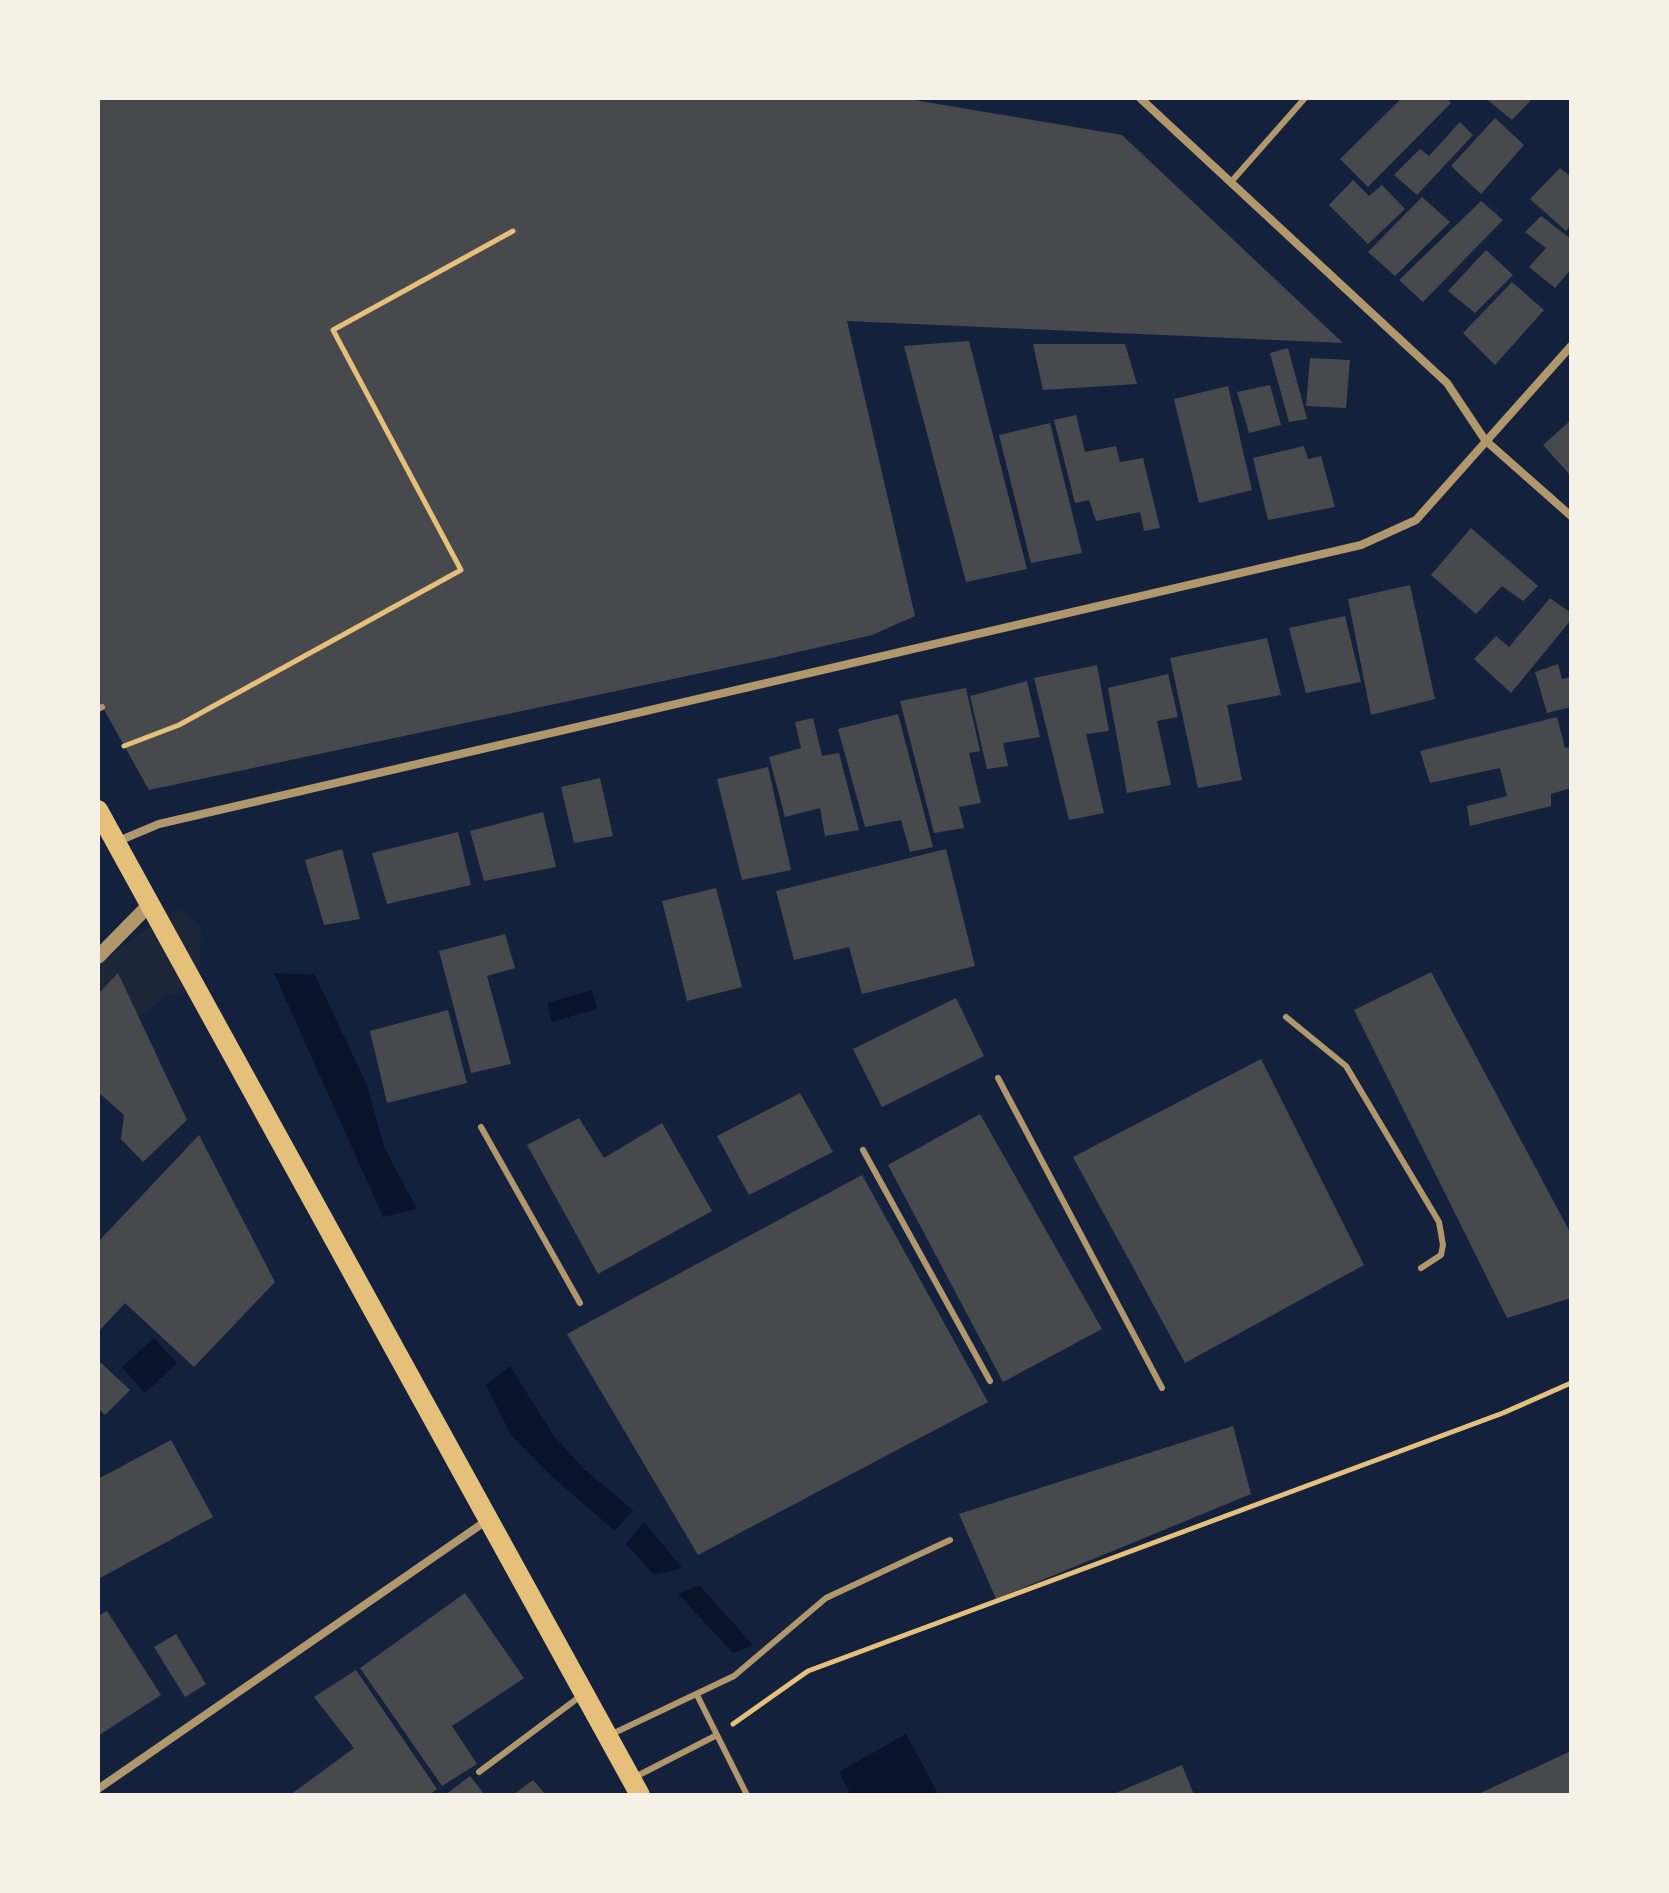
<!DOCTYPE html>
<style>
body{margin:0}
#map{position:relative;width:1669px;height:1893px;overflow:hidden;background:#14213d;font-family:Jost,sans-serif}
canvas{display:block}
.frame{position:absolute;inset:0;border:100px solid #f6f1e7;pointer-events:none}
</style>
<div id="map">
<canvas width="1669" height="1893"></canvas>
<div class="frame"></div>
</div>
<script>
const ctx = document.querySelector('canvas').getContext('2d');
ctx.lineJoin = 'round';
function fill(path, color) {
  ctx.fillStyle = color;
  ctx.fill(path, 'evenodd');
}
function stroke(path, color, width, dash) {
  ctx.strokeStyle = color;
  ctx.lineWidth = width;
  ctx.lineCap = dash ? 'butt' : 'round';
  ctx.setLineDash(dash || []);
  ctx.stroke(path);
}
fill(new Path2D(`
 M179,910L192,916L201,928L199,971L194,984L182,993L168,994L144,1015L129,1019L98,1055V959L102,961C129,946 151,918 179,910Z`), '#1d2539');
fill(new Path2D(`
 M274,973L315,975L367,1085L384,1147L417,1209L383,1217Z
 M592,990L597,1009L552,1022L547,1003Z
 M154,1338L177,1363L145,1393L122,1367Z
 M510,1366L554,1436L584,1469L633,1510L615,1531L547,1472L511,1435L486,1385Z
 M644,1522L682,1568L654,1575L626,1544Z
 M699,1585L753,1645L733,1653L678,1594Z
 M906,1734L939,1795H851L839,1772Z`), '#0b132b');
fill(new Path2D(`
 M98,98H902L1122,135L1343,343L847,321L915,616L872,635L772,658L149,790L98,699Z
 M1402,98H1447L1451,103L1368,187L1340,159Z
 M1485,98H1533L1512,120Z
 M1495,118L1524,145L1481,194L1451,166Z
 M1460,122L1473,135L1417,195L1394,175L1420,149L1429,156Z
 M1560,168L1571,177V224L1566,231L1530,199Z
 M1353,180L1369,196L1382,185L1405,209L1368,244L1329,205Z
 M1422,197L1450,222L1395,276L1368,252Z
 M1481,201L1503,220L1423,302L1399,280Z
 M1541,216L1571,239V269L1555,288L1529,267L1546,248L1525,232Z
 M1486,250L1513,275L1475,313L1448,291Z
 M1512,282L1544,310L1495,365L1463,333Z
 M969,341L1027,569L966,582L904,346Z
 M1033,344H1125L1137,384L1043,390Z
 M1288,348L1307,419L1289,422L1270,353Z
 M1310,358L1350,360L1346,408L1306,406Z
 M1270,385L1281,425L1249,433L1237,392Z
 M1228,386L1252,490L1199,503L1174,399Z
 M1076,415L1085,452L1116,446L1120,462L1143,458L1160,528L1144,531L1140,512L1096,521L1089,500L1075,503L1054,420Z
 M1571,420V476L1543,445Z
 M1050,423L1082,553L1031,563L999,435Z
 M1304,446L1308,459L1321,456L1335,507L1268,520L1253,458Z
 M1471,528L1538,586L1523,601L1502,586L1476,614L1431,575Z
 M1410,585L1435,699L1371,715L1348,599Z
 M1550,598L1571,613V620L1511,693L1474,659L1496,636L1509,647Z
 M1345,616L1361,682L1306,693L1289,628Z
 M1267,638L1281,695L1227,705L1242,780L1198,788L1170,658Z
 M1558,664L1562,679L1571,677V707L1547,713L1535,672Z
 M1097,665L1109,731L1086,734L1104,813L1069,820L1034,678Z
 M1168,674L1178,717L1157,721L1171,785L1127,793L1108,688Z
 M1027,681L1040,737L1003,743L1008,766L987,769L970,696Z
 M966,688L980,751L969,753L981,803L959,807L964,828L934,833L900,701Z
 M898,714L933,847L910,852L901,820L865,827L838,729Z
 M1557,717L1565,748L1571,747V788L1551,794V806L1470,826L1467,806L1507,796L1500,768L1430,783L1420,751Z
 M813,718L822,756L839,753L859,830L825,836L820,808L785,817L769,757L801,748L795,722Z
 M768,767L791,870L742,880L717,779Z
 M600,778L613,836L574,843L561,787Z
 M543,812L556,867L484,881L470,831Z
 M458,832L471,885L387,904L372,853Z
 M342,849L360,919L324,925L305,860Z
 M946,849L975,966L862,994L849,947L794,960L776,891Z
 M716,888L742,987L687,1001L662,901Z
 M505,934L515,968L487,976L511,1064L471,1073L439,951Z
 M1431,972L1571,1234V1298L1507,1318L1354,1010Z
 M118,973L187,1120L143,1162L121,1139L124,1115L98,1092V994Z
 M956,998L984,1056L882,1107L853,1049Z
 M448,1010L467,1083L387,1103L370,1031Z
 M1261,1059L1364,1265L1185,1363L1073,1157Z
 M800,1093L833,1152L749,1195L717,1136Z
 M980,1114L1102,1329L1003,1382L888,1165Z
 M579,1118L604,1158L662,1123L712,1211L598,1274L527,1145Z
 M199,1135L275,1282L194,1367L125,1303L98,1332V1242Z
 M862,1175L988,1402L698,1555L567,1334Z
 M98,1360L130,1390L105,1415L98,1408Z
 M1233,1426L1251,1494L996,1599L959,1514Z
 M171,1440L213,1517L98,1579V1479Z
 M465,1593L524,1678L452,1726L477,1764L442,1786L360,1668Z
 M107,1611L161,1695L98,1736V1616Z
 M176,1634L206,1684L185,1697L154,1647Z
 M356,1670L437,1789L429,1795H290L354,1748L314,1697Z
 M1571,1751V1795H1476Z
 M1182,1765L1194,1795H1111Z
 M470,1776L485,1795H445Z
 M533,1780L546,1795H513Z`), '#48494c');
stroke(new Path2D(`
 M124,746L179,725L461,570L333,330L513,231
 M733,1724L808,1671L1503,1413L1571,1383`), '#e5c07b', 5);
stroke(new Path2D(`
 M1231,182L1305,98
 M98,709L102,707
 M1286,1017L1346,1066L1439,1222L1443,1245L1441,1255L1421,1268
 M998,1078L1162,1388
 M481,1127L580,1303
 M863,1150L990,1381
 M697,1695L747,1795
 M612,1734L734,1676L826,1598L950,1540
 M479,1772L582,1695
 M635,1777L717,1735`), '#b1986c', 6);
stroke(new Path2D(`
 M1140,98L1447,383L1485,440L1571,516
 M116,842L159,824L1361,545L1416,520L1571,346
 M98,1789L486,1521`), '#b1986c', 8);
stroke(new Path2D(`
 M98,957L149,905`), '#b1986c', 14);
stroke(new Path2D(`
 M98,810L640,1795`), '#e5c07b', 20);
</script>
